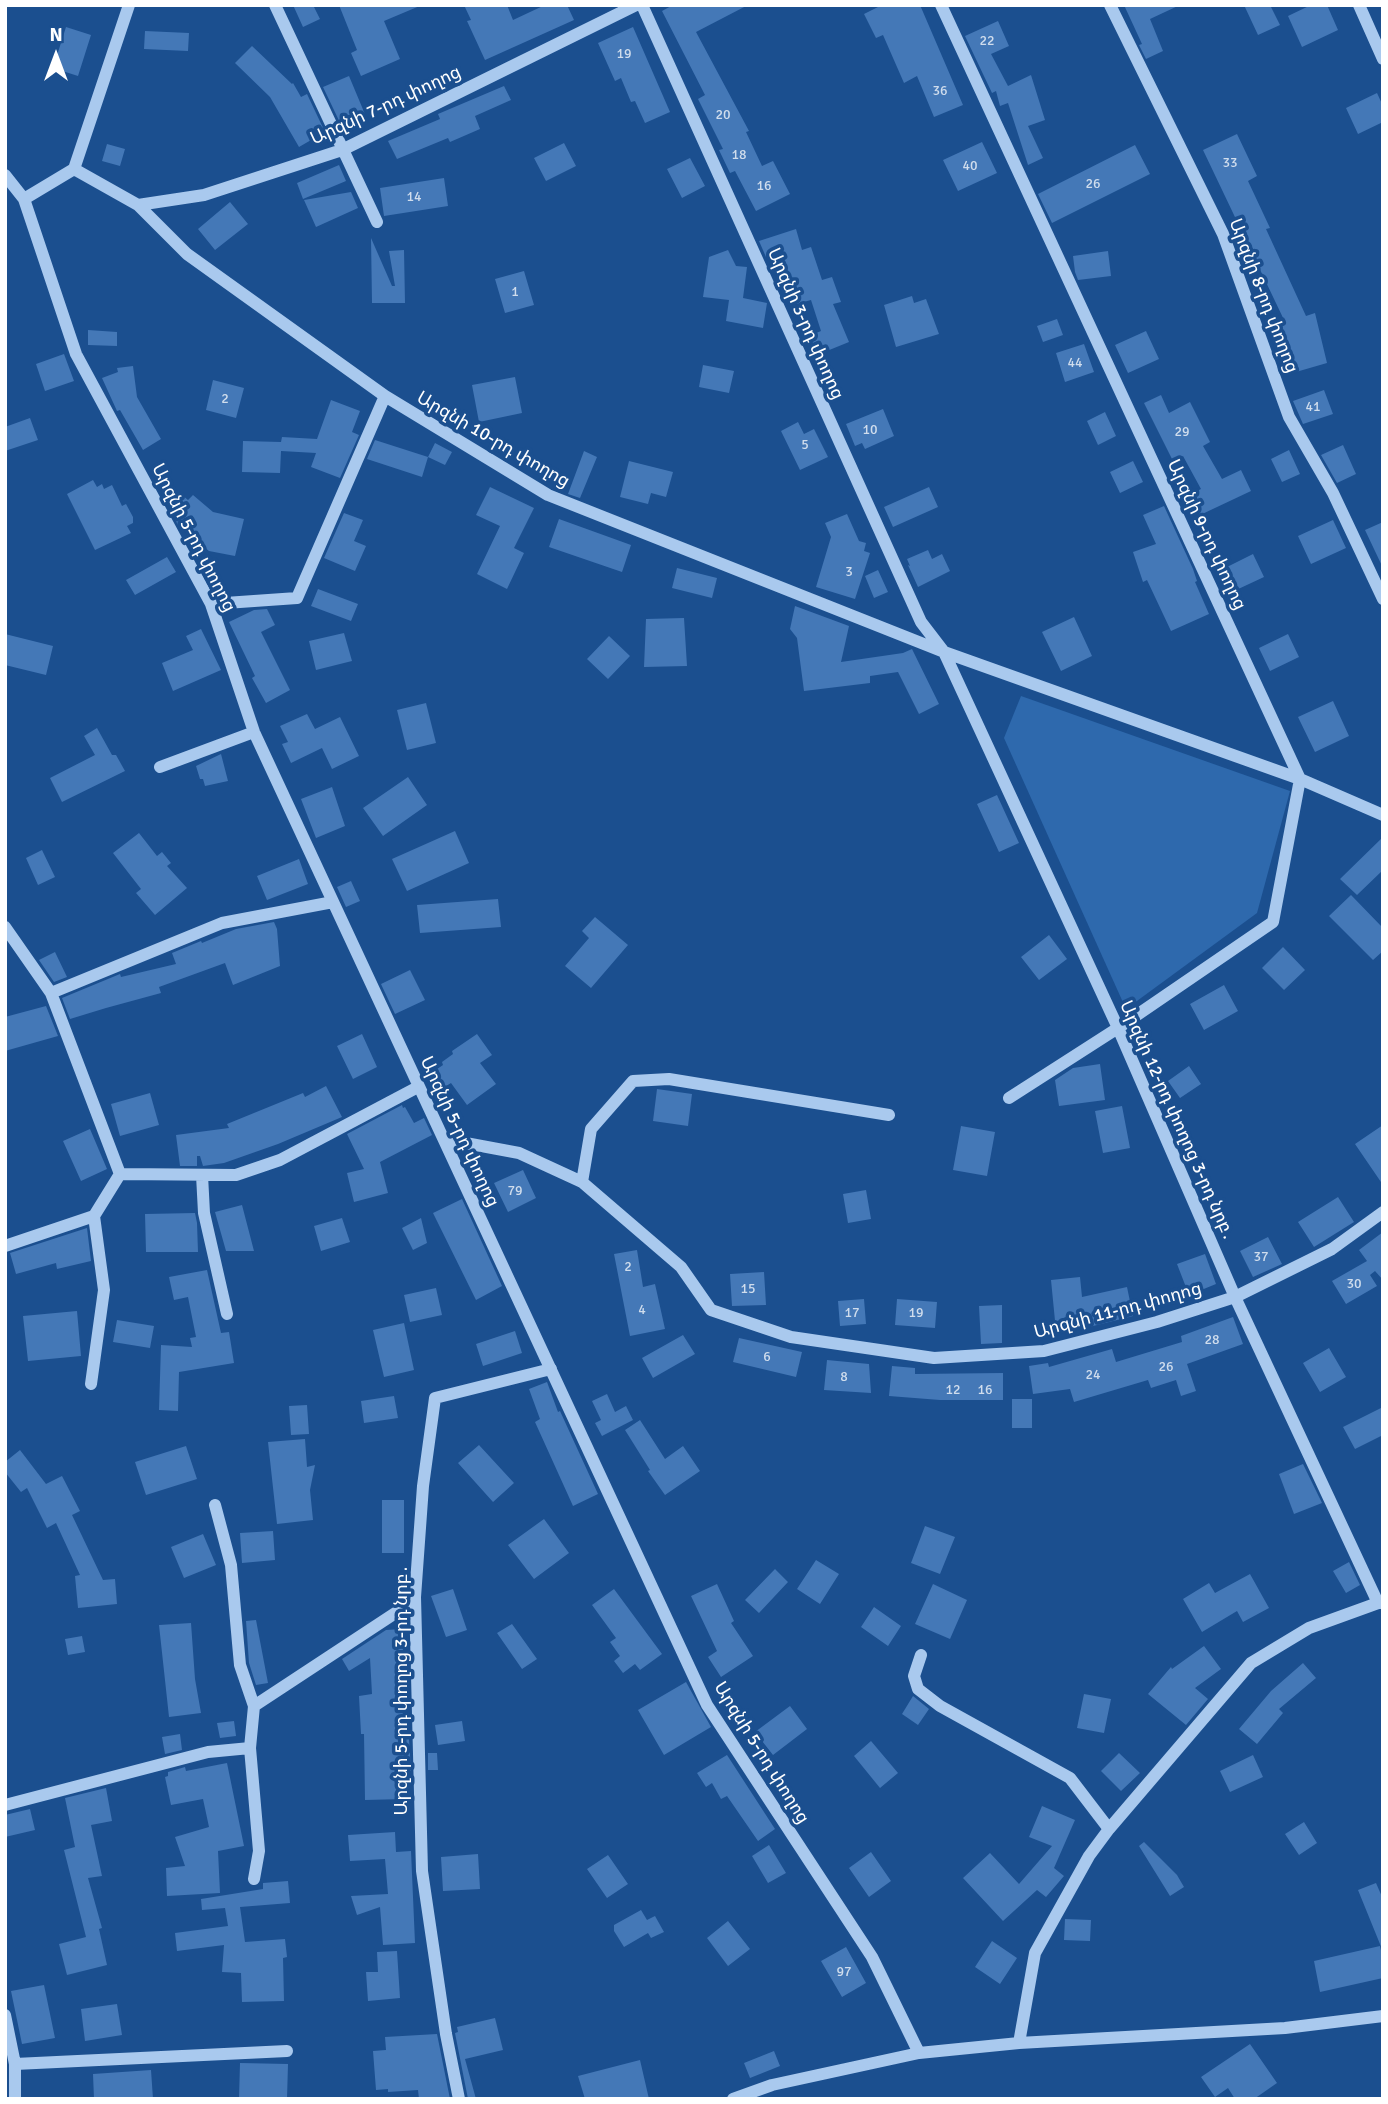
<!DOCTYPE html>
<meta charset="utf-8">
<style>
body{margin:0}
#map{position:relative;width:1388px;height:2104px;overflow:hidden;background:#1b4f8f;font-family:Signika,sans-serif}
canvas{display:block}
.frame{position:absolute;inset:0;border:7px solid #fff;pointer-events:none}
.north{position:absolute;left:21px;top:21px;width:70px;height:70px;-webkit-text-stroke:5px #1b4f8f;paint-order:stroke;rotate:0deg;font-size:19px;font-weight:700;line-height:28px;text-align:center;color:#fff}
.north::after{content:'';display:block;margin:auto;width:24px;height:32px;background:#fff;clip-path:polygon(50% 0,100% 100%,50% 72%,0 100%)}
</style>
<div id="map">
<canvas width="1388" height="2104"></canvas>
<div class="frame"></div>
<div class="north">N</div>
</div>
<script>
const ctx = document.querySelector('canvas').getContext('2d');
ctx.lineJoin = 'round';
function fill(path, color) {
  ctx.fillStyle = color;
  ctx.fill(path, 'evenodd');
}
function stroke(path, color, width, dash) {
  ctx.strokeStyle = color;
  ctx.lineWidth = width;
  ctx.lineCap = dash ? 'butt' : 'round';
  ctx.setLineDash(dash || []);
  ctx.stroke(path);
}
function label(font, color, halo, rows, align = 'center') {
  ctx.font = font + ' Signika,"Noto Sans Armenian",sans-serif';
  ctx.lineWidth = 7;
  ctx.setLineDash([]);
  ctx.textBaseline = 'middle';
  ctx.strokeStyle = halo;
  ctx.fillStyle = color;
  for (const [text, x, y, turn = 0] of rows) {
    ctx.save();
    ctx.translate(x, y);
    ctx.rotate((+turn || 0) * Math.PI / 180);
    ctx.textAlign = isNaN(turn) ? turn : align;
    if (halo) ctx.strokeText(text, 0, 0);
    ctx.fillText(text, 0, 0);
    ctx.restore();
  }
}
fill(new Path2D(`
 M1021,696L1290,791L1257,913L1126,1009L1004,738Z`), '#2e69ad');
fill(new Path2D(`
 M293,5H313L320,19L303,27Z
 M339,5H422L384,21L400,59L361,76L351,53L357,50Z
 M464,5H507L513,20L545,5H567L574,20L485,60L467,21L471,20Z
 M673,5H748L696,32L749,131L746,132L762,166L773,161L790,194L756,211L735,171L730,173L719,150L723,149L698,99L705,95L662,11Z
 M882,5H920L963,105L934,117L917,76L904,83L883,35L876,38L864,14Z
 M1124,5H1180L1150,19L1163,51L1146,59L1139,45L1142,44Z
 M1244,5H1270L1280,25L1258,35Z
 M1311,5H1327L1338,30L1302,47L1288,16Z
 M998,21L1009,46L991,54L1008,86L1031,75L1045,120L1028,126L1043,158L1028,165L1008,103L1000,106L996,91L992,93L965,36Z
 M66,27L91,35L78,76L53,68Z
 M633,27L670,112L645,123L635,101L631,102L621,78L615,81L598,43Z
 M145,31L189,33L188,51L144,49Z
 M252,46L292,84L293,83L301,97L307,94L325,132L299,147L270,97L235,63Z
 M349,76L367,119L343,129L323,87Z
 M504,86L511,100L475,116L480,129L450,142L448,138L397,159L388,141L440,119L438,114Z
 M1377,93L1383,106V122L1358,134L1346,108Z
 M1237,134L1257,176L1248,181L1270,228L1266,229L1306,316L1315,313L1327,363L1289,374L1276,324L1285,322L1203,150Z
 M982,142L997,173L958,191L943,160Z
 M564,143L576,166L546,181L534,158Z
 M107,144L125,149L120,166L102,161Z
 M1135,145L1150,174L1052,223L1038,194Z
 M690,158L705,186L682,198L667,169Z
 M339,165L346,181L303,199L297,183Z
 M444,178L448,206L384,216L380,188Z
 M351,192L358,208L316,227L304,200Z
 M230,202L248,224L215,250L198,229Z
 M796,229L802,250L811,247L822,280L832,277L841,302L833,304L849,342L817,355L809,336L821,331L811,300L796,304L778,250L777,254L766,257L759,241Z
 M371,238L392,286H395L389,251L404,250L405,303H372Z
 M728,250L736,266L747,267L743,298L767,303L763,328L726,321L729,300L703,297L709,257Z
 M1108,251L1111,276L1078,280L1075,272L1073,256Z
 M524,271L534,305L505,313L495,279Z
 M912,296L914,303L926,299L939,334L896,347L884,305Z
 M1057,319L1063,335L1043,342L1037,326Z
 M88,330L117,332V346L88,345Z
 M1146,331L1159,359L1128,373L1115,345Z
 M1084,344L1094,372L1065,382L1056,353Z
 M64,354L74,381L45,391L36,364Z
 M703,365L734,371L729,393L699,387Z
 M133,366L137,397L161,439L143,450L120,410L117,411L102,378L118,372L117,368Z
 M515,377L522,413L479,422L472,385Z
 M213,380L244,388L236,418L206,410Z
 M1324,390L1333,414L1303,424L1293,401Z
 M1161,395L1169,413L1190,402L1210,442L1203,446L1222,479L1241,470L1251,491L1198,516L1187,496L1201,489L1183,456L1173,461L1144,403Z
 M331,400L360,411L352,432L359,435L340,478L311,467L316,453L281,451L280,473L242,472L243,441L281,442L282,437L317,439Z
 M883,409L894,436L865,449L862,443L855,446L846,424Z
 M1105,412L1116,436L1098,445L1087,421Z
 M30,418L38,440L5,451V427Z
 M798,422L804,434L814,429L828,457L800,470L781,431Z
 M375,440L428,457L422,477L367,459Z
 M435,443L452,452L445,465L428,457Z
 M1343,445L1356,474L1337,483L1321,455Z
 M1289,450L1300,474L1282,482L1271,459Z
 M584,451L597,457L580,498L568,494Z
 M629,461L673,472L666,497L651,493L648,504L620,497Z
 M1133,461L1143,482L1120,493L1110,472Z
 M93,480L97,487L102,484L104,489L112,485L122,506L126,504L133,517V523L127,526L131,533L95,550L67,494Z
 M490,487L534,508L514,548L524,553L507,589L477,574L500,526L476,515Z
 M929,487L938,507L893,527L884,507Z
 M182,495L188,500L193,495L213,512L244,519L235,556L209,551L178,525L170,509Z
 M1164,506L1193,569L1197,581L1195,582L1209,614L1171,631L1147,580L1143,582L1133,552L1156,544L1143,515Z
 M344,513L363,520L354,541L366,546L355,571L324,558Z
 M847,514L859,541L866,543L864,551L870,553L855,599L816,587L831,537L825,523Z
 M559,519L631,545L622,572L549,547Z
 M1333,520L1346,548L1311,564L1298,536Z
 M1383,522V568L1365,530Z
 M928,550L932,559L942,554L950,571L918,587L908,565L910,566L907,559Z
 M1253,554L1264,577L1234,591L1223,569Z
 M167,557L176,572L135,595L126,580Z
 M677,568L717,578L712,598L672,588Z
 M878,570L888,592L874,598L865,576Z
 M318,589L358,604L351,621L311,606Z
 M795,606L849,626L841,662L903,653L912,649L939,704L919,714L898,672L870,676V683L804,691L797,638L790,629Z
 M267,609L275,625L261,632L290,690L266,703L252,678L255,676L229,622L254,610Z
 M1074,617L1092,656L1061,671L1042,632Z
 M684,618L687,666L644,667L646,619Z
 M201,629L221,670L173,691L162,663L193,650L186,636Z
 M344,633L352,661L316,670L309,641Z
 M5,634L53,646L46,675L5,665Z
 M1288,634L1299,657L1270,671L1259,648Z
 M609,636L630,656L608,679L587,659Z
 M1333,701L1349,736L1315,752L1298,717Z
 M426,703L436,743L407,750L397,710Z
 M307,714L315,729L340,717L359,756L332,769L322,748L291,763L282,744L288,742L280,726Z
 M97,728L112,755H116L125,771L62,802L50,778L95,755L84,736Z
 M221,754L228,781L205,786L203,779H200L196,766Z
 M408,777L427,805L383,836L363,808Z
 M332,787L345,826L316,838L301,799Z
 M997,795L1019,843L999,852L977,804Z
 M455,831L469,863L407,891L392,859Z
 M139,833L157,856L162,852L171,863L167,866L187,888L155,915L136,893L141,889L113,853Z
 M1383,837V870L1357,895L1340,879Z
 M42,850L55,877L38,885L26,858Z
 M299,859L308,884L267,900L257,876Z
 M351,881L360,901L346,907L337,887Z
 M1351,895L1383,928V951L1373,960L1329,916Z
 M498,899L501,927L420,933L417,905Z
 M595,917L628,945L591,988L565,966L589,938L582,931Z
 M274,922L277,929L280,966L233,985L225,963L159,987L161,993L106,1008L70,1019L62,998L120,974L121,977L176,964L172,953L201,941L202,943L236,929Z
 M1049,935L1067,959L1039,980L1021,957Z
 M1283,947L1305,970L1284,990L1262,968Z
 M55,952L67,977L54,982L39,960Z
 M410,970L425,1000L395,1014L381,984Z
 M1224,985L1238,1011L1204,1030L1190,1004Z
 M46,1006L58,1036L5,1051V1017Z
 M362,1034L377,1067L353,1079L337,1046Z
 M477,1034L492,1055L480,1063L496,1084L467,1105L451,1083L438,1091L428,1075L443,1065L442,1062L453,1054L452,1051Z
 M1100,1064L1105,1100L1059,1106L1055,1080L1073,1068Z
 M1189,1066L1201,1084L1180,1098L1168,1081Z
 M326,1086L342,1117L278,1144L224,1163L203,1166L200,1156H197V1166H180L176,1135L229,1128L227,1124L303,1093L305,1097Z
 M657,1089L692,1094L688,1126L653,1121Z
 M150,1093L159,1125L120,1136L111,1104Z
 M402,1105L403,1108L405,1107L414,1123L424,1118L432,1135L380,1162L388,1193L354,1202L347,1173L364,1169L347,1134Z
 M1122,1106L1130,1148L1103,1153L1095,1111Z
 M1383,1125V1185L1355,1144Z
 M961,1126L995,1132L987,1176L953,1170Z
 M90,1129L107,1169L81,1181L63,1141Z
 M523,1170L536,1198L508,1212L494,1183Z
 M866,1190L871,1219L848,1223L843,1194Z
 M1338,1197L1354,1222L1314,1247L1298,1222Z
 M462,1199L502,1286L476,1300L433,1213Z
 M242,1205L254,1251H226L215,1212Z
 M195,1213L197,1223L198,1252H146L145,1214Z
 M342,1218L350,1242L321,1251L314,1226Z
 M421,1218L427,1243L413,1250L402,1228Z
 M87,1228L91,1261L57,1269L56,1263L16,1274L10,1253Z
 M1383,1232V1280L1375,1271L1370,1275L1377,1286L1346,1304L1332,1281L1367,1261L1359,1250Z
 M1268,1237L1282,1264L1253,1277L1240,1251Z
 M637,1250L643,1287L655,1284L665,1329L630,1336L614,1254Z
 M1205,1254L1216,1284L1189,1295L1177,1264Z
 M207,1270L221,1333L229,1332L234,1363L179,1372L178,1411L159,1410L161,1345L192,1347L190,1338L196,1337L188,1297L174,1300L169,1277Z
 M764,1272L766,1305L732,1306L730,1274Z
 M1080,1277L1082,1297L1127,1287L1133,1316L1085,1328L1056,1331L1051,1280Z
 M436,1288L442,1315L410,1322L404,1295Z
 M864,1299L866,1324L840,1326L838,1301Z
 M897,1299L937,1302L935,1328L895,1325Z
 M1002,1305V1343L981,1344L979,1306Z
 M77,1311L81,1356L28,1361L23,1316Z
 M1233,1317L1243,1344L1187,1364L1196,1391L1181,1396L1176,1380L1151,1388L1148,1380L1074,1402L1070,1389L1033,1394L1029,1366L1048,1363L1049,1367L1112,1349L1116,1362L1182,1342L1181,1336Z
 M117,1320L154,1326L150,1348L113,1342Z
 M404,1323L414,1370L384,1377L373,1330Z
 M515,1331L522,1353L483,1366L476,1344Z
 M683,1335L695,1354L653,1378L642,1358Z
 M739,1338L802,1352L796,1377L733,1362Z
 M1329,1348L1346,1377L1320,1392L1303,1363Z
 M827,1360L869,1364L871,1393L824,1390Z
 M892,1366L915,1368V1374L1003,1373V1400H940L889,1396Z
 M547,1382L558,1412L560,1411L598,1494L573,1506L535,1422L540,1419L529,1389Z
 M607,1394L615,1412L626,1406L633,1420L602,1436L595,1423L601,1420L592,1401Z
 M394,1396L398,1418L364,1423L361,1401Z
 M1012,1399H1032V1428H1012Z
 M307,1405L309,1434L291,1435L289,1406Z
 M1383,1407V1435L1355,1449L1343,1427Z
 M640,1420L665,1459L683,1446L700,1471L665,1495L648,1471L650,1470L625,1430Z
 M305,1439L307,1467L315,1465L310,1490L313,1520L277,1524L268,1442Z
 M479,1445L514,1483L493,1502L458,1463Z
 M186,1446L197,1479L146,1495L135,1462Z
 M20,1450L46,1484L62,1476L80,1511L72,1515L103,1580L115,1579L117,1604L78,1608L75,1576L80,1575L56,1523L47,1528L27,1488L21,1492L5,1472V1462Z
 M1303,1464L1322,1503L1294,1514L1279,1474Z
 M382,1500H404V1553H382Z
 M544,1519L569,1553L534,1579L508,1545Z
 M925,1526L955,1537L940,1574L911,1563Z
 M273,1531L275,1560L242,1563L240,1533Z
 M203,1534L216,1565L184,1578L171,1547Z
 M816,1560L839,1574L820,1604L797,1589Z
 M1349,1562L1360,1585L1346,1593L1333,1571Z
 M775,1569L788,1582L759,1613L745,1600Z
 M1250,1574L1269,1608L1243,1622L1237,1611L1202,1632L1183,1599L1209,1583L1215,1593Z
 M717,1584L734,1621L731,1623L753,1656L721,1677L708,1657L717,1651L691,1596Z
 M933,1584L967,1600L950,1639L915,1624Z
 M453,1589L467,1630L446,1637L431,1596Z
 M614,1589L662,1654L640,1670L635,1664L623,1673L614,1661L620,1656L610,1642L616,1638L592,1605Z
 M874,1607L901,1626L888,1646L861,1627Z
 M256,1620L268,1683L256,1685L249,1663L246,1621Z
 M191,1623L195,1679L201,1713L169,1717L159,1625Z
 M512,1624L537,1659L522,1669L497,1633Z
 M402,1629L411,1771H404V1799L365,1800L364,1734H361L359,1696L372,1694L370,1658L349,1671L342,1659L386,1630Z
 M82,1636L85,1652L68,1655L65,1639Z
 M1204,1646L1221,1669L1195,1688L1208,1699L1186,1725L1148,1694L1171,1667L1172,1669Z
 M1303,1663L1316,1678L1279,1709L1283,1713L1257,1744L1239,1729L1271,1691Z
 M686,1682L711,1727L664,1755L638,1710Z
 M1084,1694L1111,1699L1104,1733L1077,1728Z
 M913,1696L929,1709L918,1725L902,1714Z
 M790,1706L807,1729L773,1755L755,1732Z
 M234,1721L236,1736L220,1738L217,1723Z
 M462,1721L465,1741L438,1745L435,1725Z
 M180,1734L182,1750L165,1754L162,1737Z
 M871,1741L898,1773L880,1788L854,1756Z
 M428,1753H437L438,1770H428Z
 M1119,1753L1140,1773L1121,1791L1101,1771Z
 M727,1755L775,1829L758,1841L727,1796L721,1799L712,1783L706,1787L697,1773Z
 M1253,1755L1263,1777L1230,1792L1220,1771Z
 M227,1763L244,1846L218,1851L220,1893L167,1896L166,1868L185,1866L175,1837L209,1827L203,1799L171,1805L165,1777L168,1776V1772L185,1767L186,1771Z
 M106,1788L112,1821L91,1825L102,1876L88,1878L102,1928L99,1929L107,1965L67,1975L59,1944L86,1937L64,1850L75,1847L65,1798Z
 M1042,1806L1075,1820L1054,1868L1064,1876L1046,1897L1037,1890L1003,1921L963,1878L990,1853L1019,1884L1052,1846L1029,1837Z
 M30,1809L35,1830L5,1837V1815Z
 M1304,1822L1317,1843L1299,1855L1285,1834Z
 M395,1832L396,1852L411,1851L415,1943L383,1945L380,1907L357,1915L351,1896L388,1894L385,1859L350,1861L348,1835Z
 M1144,1842L1177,1875L1184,1887L1170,1896L1139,1846Z
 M769,1845L786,1873L768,1883L752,1856Z
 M871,1852L891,1881L869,1897L849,1868Z
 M478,1854L480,1889L443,1891L441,1857Z
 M608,1855L628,1884L607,1898L587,1869Z
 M288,1881L290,1903L240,1907L245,1942L285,1939L287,1957L283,1958L284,2001L242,2002L241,1973L222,1972L224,1945L177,1951L175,1933L228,1926L225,1908L202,1910L201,1899L263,1889V1883Z
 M1376,1883L1383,1899L1382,1949L1358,1890Z
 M641,1910L647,1920L655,1916L664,1932L651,1938L648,1933L624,1947L614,1931V1925Z
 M1065,1919L1091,1920L1090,1941L1064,1940Z
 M728,1921L750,1949L728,1966L707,1938Z
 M992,1941L1017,1958L1000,1984L975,1967Z
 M1380,1946L1383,1959V1978L1320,1992L1314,1961Z
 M846,1947L866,1983L842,1997L821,1961Z
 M397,1951L400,1998L368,2001L366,1972H378L377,1952Z
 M44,1985L55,2038L22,2044L11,1991Z
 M117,2004L122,2035L85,2041L81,2009Z
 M495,2018L503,2050L465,2059L476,2099H468L455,2033L458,2032L457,2027Z
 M437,2034L450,2099H419L418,2090L388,2092V2089L376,2090L373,2051L386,2050L385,2037Z
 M1250,2044L1277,2083L1254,2099H1235L1228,2088L1215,2097L1201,2077Z
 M774,2051L780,2066L750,2078L744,2063Z
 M640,2060L649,2099H585L578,2076Z
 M240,2063L288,2064L287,2099H239Z
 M151,2070L153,2099H94L93,2074Z`), '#4478b7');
stroke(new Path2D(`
 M275,5L377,222
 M642,5L921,622L944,652L1118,1028L1235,1297L1378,1603
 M941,5L1300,779L1273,922L1118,1028L1009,1098
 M1110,5L1223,234L1289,417L1333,493L1383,599
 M1359,5L1383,59
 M74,169L24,199L76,354L211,604L254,732L707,1705L872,1957L919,2053
 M74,169L138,205L187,254L385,396L548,495L944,652L1300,779L1383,815
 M74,169L129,5
 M5,175L24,199
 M138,205L204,195L342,150L636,5
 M211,604L297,598L385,396
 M160,767L254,732
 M5,927L51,993L120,1174L94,1216L5,1246
 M51,993L222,923L333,902
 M444,1139L519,1153L582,1182L681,1267L711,1310L791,1337L934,1358L1044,1351L1157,1322L1235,1297L1332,1249L1383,1212
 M120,1174L236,1175L280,1160L418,1087
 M202,1175L204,1213L227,1314
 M582,1182L591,1129L633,1081L669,1079L889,1115
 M91,1384L104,1290L94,1216
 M215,1505L231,1565L240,1665L254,1706
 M921,1655L914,1676L918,1689L940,1706L1070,1778L1109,1829
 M5,1805L208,1752L250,1748
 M254,1879L259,1851L250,1748L254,1706L406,1606L415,1597
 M5,2015L15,2064V2099
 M1019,2043L1035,1953L1089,1856L1109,1829L1251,1663L1309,1628L1378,1603H1383
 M15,2064L287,2051
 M459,2099L446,2034L422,1871L415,1597L423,1486L435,1398L551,1369
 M733,2099L772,2085L919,2053L1019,2043L1285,2028L1383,2016`), '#a9c9ee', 12);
label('14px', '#d0dded', null, [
 ["22",987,41],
 ["19",624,54],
 ["36",940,91],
 ["20",723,115],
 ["18",739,155],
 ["33",1230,163],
 ["40",970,166],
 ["26",1093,184],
 ["16",764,186],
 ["14",414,197],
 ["1",515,292],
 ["44",1075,363],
 ["2",225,399],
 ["41",1313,407],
 ["10",870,430],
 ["29",1182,432],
 ["5",805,445],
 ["3",849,572],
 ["79",515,1191],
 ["37",1261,1257],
 ["2",628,1267],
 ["30",1354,1284],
 ["15",748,1289],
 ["4",642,1310],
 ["17",852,1313],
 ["19",916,1313],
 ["28",1212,1340],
 ["6",767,1357],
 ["26",1166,1367],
 ["24",1093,1375],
 ["8",844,1377],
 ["12",953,1390],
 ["16",985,1390],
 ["97",844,1972]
]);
label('18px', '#fff', '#1b4f8f', [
 ["Արզնի 7-րդ փողոց",386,106,-25],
 ["Արզնի 8-րդ փողոց",1263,296,69],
 ["Արզնի 3-րդ փողոց",805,324,66],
 ["Արզնի 10-րդ փողոց",493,440,30],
 ["Արզնի 9-րդ փողոց",1206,535,65],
 ["Արզնի 5-րդ փողոց",193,538,63],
 ["Արզնի 12-րդ փողոց 3-րդ նրբ․",1177,1121,66],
 ["Արզնի 5-րդ փողոց",459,1132,65],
 ["Արզնի 11-րդ փողոց",1118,1311,-15],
 ["Արզնի 5-րդ փողոց 3-րդ նրբ․",402,1690,-90],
 ["Արզնի 5-րդ փողոց",761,1753,58]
]);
</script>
